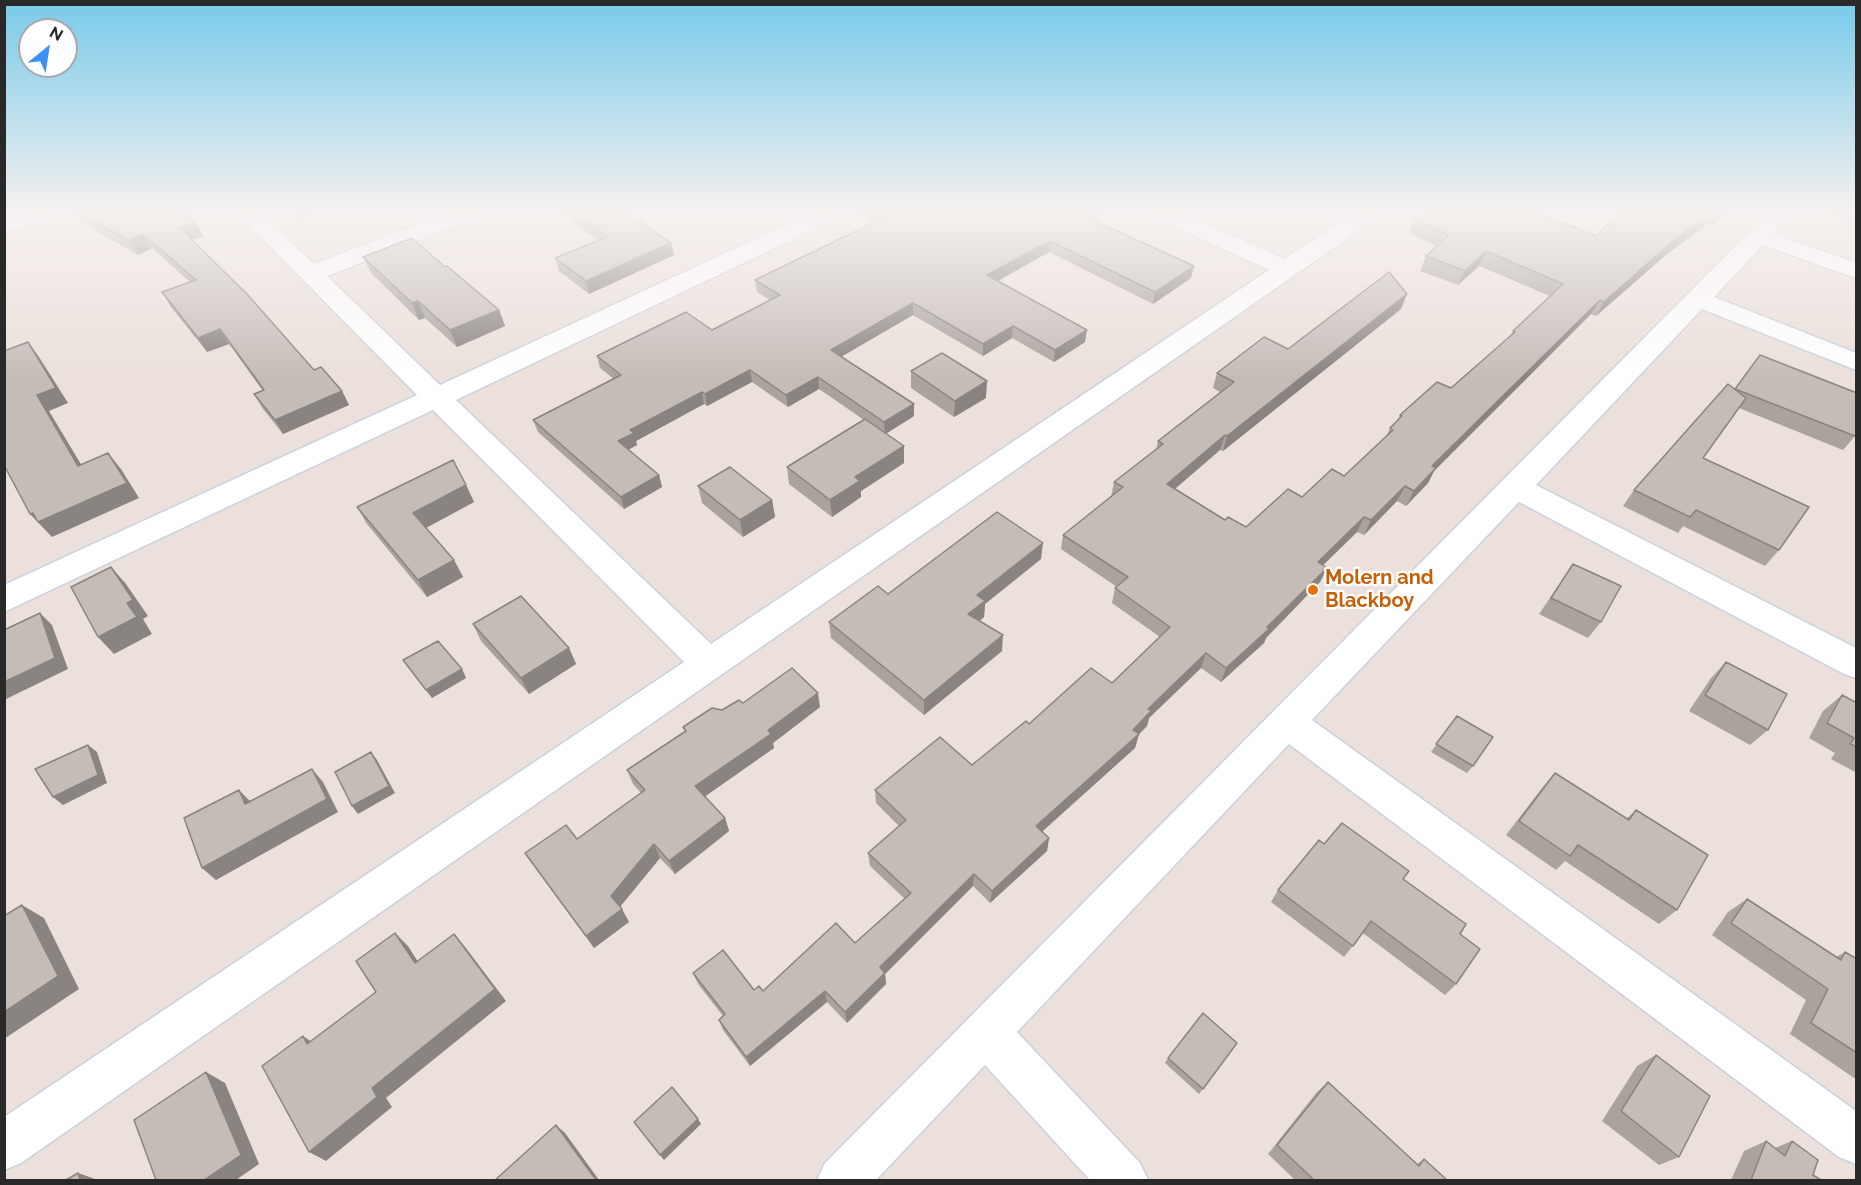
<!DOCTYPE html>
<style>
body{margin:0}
#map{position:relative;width:1861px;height:1185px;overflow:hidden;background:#ebe0db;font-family:Raleway,sans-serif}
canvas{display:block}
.frame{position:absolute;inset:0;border:6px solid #292929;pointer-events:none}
.north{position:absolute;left:18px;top:18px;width:60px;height:60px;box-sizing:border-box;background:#fff;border:2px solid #a9a9a9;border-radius:50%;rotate:30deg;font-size:16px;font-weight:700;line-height:24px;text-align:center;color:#292929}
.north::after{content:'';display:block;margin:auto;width:21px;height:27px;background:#3d90f6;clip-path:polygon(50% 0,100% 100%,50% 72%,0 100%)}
</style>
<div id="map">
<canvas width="1861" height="1185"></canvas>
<div class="frame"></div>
<div class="north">N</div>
</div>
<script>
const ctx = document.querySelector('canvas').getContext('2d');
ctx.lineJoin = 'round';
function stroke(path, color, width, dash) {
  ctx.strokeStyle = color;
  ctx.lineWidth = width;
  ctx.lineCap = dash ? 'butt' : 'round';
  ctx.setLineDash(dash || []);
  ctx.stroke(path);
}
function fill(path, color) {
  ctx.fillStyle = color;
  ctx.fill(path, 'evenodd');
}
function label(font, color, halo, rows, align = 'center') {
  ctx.font = font + ' Raleway,sans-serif';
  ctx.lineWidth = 4.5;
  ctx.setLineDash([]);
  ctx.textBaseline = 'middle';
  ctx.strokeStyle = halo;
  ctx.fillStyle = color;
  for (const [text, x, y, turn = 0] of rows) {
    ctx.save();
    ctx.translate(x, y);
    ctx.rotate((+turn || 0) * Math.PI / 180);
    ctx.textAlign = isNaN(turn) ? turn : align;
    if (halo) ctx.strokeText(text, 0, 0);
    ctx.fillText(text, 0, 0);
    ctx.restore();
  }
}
const street = new Path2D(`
 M236,212H260L314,264L449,212H481L478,217L327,276L440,385L814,212H843L840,217L456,400L711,644L1269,270L1154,217L1151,212H1181L1284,259L1355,212H1381L1378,217L21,1163L4,1170V1117L684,662L433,410L4,612V585L417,395Z
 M1769,212H1793L1774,234L1856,263V278L1763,245L1714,297L1856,353V370L1702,309L1536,485L1856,648V678L1844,674L1519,502L1312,720L1856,1111V1164L1839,1157L1289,744L1017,1032L1140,1163L1148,1180H1090L985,1065L876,1180H817L825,1163Z`);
const secondary = new Path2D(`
 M24,212H58L55,217L4,233V218Z`);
stroke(street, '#c9d1db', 3);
stroke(secondary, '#c9d1db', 3);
fill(street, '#fff');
fill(secondary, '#fff');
fill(new Path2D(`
 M74,212H185L195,222L203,236L192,240L314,370L342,391L349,405L283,434L263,409L254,394L263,391L229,344L207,352L171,307L162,292L190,282L152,248L138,255L82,223Z
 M560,212H627L671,243L674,255L589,294L559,271L555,258L598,240Z
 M852,212H1095L1100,214L1099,223L1194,266L1191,278L1153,304L1049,252L998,281L1085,342L1054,362L1012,338L983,356L913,315L841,357L914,404V416L886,434L904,463L861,491V497L832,517L789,484L787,467L864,420L819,389L788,407L752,382L707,406L704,404L636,441L637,445L628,450L659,475L662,487L624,509L538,432L533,420L614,379L600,368L597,356L712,330L770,300L757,292L755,280L872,223Z
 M1621,212H1727L1720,219L1711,225L1707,224L1667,254L1596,316L1591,314L1434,471L1428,483L1406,506L1397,501L1364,535L1357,532L1323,565L1327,568L1320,582L1266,638L1264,643L1221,682L1201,668L1149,718L1147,726L1139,734L1135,748L1042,831L1049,838L1047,851L990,903L973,886L885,974L886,984L847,1023L827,1002L750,1066L723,1030L719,1020L723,1016L698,984L693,973L754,990L763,991L855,943L905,899L870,866L868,853L899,826L876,803L875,790L972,765L1029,724L1112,683L1160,637L1112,603L1115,588L1117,587L1061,549L1063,535L1111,497L1114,482L1156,450L1158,441L1220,392L1213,388L1217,373L1401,309L1223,451L1220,450L1175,489L1225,520L1246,527L1302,497L1344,476L1386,437L1390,428L1397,421L1400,415L1451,388L1510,336L1513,331L1550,296L1479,266L1458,285L1420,271L1426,256L1437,246L1409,234L1414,220L1596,236Z
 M1824,212H1857V223Z
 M363,257L445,267L499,310L505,326L457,347L425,318L419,320L371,273Z
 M1760,355L1855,436L1843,450L1739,408L1703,458L1779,550L1765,566L1683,526L1678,533L1623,506L1634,490L1735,389Z
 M911,371L986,398L954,417L911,388Z
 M466,485L474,502L426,528L454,560L463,577L427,597L367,524L357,507Z
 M698,486L772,500L775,517L743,537L702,503Z
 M1041,559L985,604L984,617L980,621L1002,651L924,715L831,638L829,622L888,594Z
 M1573,564L1601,622L1588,638L1539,614Z
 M473,624L569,648L576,664L529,694L481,641Z
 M403,660L462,669L466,678L432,698Z
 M1726,662L1768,730L1750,745L1689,711L1711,678Z
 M1842,695L1857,703V773L1831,759L1835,753L1809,738L1823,711Z
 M743,703L820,707L773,743L774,748L705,796L725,818L729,831L675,874L660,858L620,907L629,922L594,948L534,866L525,853L577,839L641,793L633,784L627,770L685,732L683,727L722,710Z
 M1457,716L1473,766L1467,773L1431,752Z
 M1555,773L1626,819L1636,810L1677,910L1659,924L1565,861L1556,870L1506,835L1542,788Z
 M1324,844L1403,879L1460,934L1456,984L1445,995L1363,933L1344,957L1271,902L1278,890Z
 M1747,899L1836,957L1845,952L1857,959V1080L1790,1034L1806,1000L1712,935L1728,912Z
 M1237,1043L1199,1094L1165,1063L1168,1058Z
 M1656,1055L1679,1157L1659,1165L1602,1121L1637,1066Z
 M1328,1082L1417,1164L1424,1159L1447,1180H1295L1268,1154L1317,1092Z
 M1766,1141L1775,1148L1792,1141L1813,1175L1821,1180H1731L1744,1151Z`), '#a9a29d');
fill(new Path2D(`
 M296,212H322L300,219Z
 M1712,212H1714L1707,224L1667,254L1596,316L1604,302L1675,239Z
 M1719,212H1727L1720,219L1711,225Z
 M1100,214L1098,226L1091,219Z
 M195,222L203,236L188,241L180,228Z
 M143,234L152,248L138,255L129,241Z
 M1050,241L1049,252L987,287V275Z
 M671,243L674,255L589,294L586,281Z
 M1486,251L1479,266L1458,285L1465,271Z
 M1194,266L1191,278L1153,304L1155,292Z
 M1407,294L1401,309L1223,451L1227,436Z
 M1600,300L1591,314L1434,471L1428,483L1406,506L1414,491L1432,466Z
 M418,301L425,318L419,320L412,303Z
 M913,303V315L832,362L831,350Z
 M499,310L505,326L457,347L450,330Z
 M1013,326L1012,338L983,356V344Z
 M220,329L229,344L207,352L198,338Z
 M1087,330L1085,342L1054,362L1055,350Z
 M28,342L39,357L68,403L49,411L91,481L78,466L37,395Z
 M750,370L752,382L707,406L705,394Z
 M818,377L819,389L788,407L786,395Z
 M987,381L986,398L954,417L955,401Z
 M342,391L349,405L283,434L275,420Z
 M702,392L704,404L636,441L637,445L622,453L618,441L630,430Z
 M914,404V416L885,434L884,422Z
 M1225,435L1220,450L1163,499L1167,484Z
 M904,446V463L861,491V497L832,517L830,500L855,477Z
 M108,453L121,469L139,498L52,537L30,514Z
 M659,475L662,487L624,509L621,497Z
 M466,485L474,502L422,530L413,513Z
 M1405,486L1397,501L1364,535L1371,520Z
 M772,500L775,517L743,537L740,520Z
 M1364,517L1357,532L1311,577L1318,562Z
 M1043,543L1041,559L985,604L984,617L968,630V614L977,595Z
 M454,560L463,577L427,597L418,580Z
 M111,567L126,584L148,616L143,619L152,634L114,654L98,637L127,603Z
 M1327,568L1320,582L1266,638L1264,643L1221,682L1226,668Z
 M40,613L52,625L68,669L4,700V682Z
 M1003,635L1002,651L924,715V700Z
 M569,648L576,664L529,694L521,678Z
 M1206,653L1201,668L1149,718L1147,726L1132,741L1139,734L1135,748L1034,839L1036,826L1133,730L1148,709Z
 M462,669L466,678L432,698L426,690Z
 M818,693L820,707L773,743L774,748L700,800L695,786Z
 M88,745L97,752L107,783L63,805L53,797Z
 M371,752L377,760L395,793L358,814L352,806Z
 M312,769L323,782L338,812L216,880L202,868Z
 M239,790L251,802L245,804Z
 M725,818L729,831L675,874L669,861Z
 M1049,838L1047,851L990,903L992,891Z
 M654,844L660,858L618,909L611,896Z
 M974,874L973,886L885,974L886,984L847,1023L845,1012L880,967Z
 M22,905L44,918L79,989L4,1039V1012Z
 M622,909L629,922L594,948L586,936Z
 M395,933L408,946L427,976L415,963Z
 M454,934L465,947L506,1001L386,1098L392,1107L326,1161L309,1152L372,1088Z
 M825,991L827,1002L750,1066L746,1057Z
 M303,1036L319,1047L307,1044Z
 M206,1072L225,1083L259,1164L236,1180H204Z
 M698,1119L701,1124L664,1160L660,1155Z
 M556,1125L565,1133L599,1180H596Z
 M78,1173L98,1180H80Z`), '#898480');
const building = new Path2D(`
 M77,212H185L195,222L180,228L247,294L314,370L321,367L342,391L275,420L254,394L264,390L220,329L198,338L162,292L196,280L143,234L129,241Z
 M573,212H627L671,243L586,281L555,258L607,237Z
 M872,212H1095L1100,214L1091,219L1194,266L1155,292L1050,241L987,275L1087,330L1055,350L1013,326L983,344L913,303L831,350L914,404L884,422L818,377L786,395L750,370L705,394L702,392L630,430L634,433L618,441L659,475L621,497L533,420L621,375L597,356L686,312L712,330L780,295L755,280L883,218Z
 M1427,212H1536L1596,236L1621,212H1712L1675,239L1604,302L1600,300L1432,466L1436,468L1414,491L1405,486L1371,520L1364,517L1318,562L1327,568L1267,627L1269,629L1226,668L1206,653L1148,709L1151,711L1133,730L1139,734L1036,826L1049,838L992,891L974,874L880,967L885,973L845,1012L825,991L746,1057L719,1020L725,1014L693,973L723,950L754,990L759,986L763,991L836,923L855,943L911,893L868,853L906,820L875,790L940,737L972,765L1026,721L1029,724L1091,668L1112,683L1170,627L1115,588L1128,577L1063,535L1123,487L1114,482L1163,444L1158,441L1234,382L1217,373L1264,337L1288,349L1389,272L1407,294L1227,436L1225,435L1167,484L1225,520L1228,517L1246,527L1288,489L1302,497L1332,469L1344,476L1393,430L1390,428L1402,416L1400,415L1437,382L1451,388L1515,332L1513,331L1563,284L1486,251L1465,271L1426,256L1449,235L1414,220Z
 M412,238L445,267L447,266L499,310L450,330L418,301L412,303L363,257Z
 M28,342L56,388L37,395L78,466L108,453L127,483L38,522L33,513L30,514L4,465V351Z
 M942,353L987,381L955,401L911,371Z
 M1760,355L1857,393V434L1855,436L1735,389Z
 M1728,384L1746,398L1703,458L1809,507L1779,550L1696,510L1690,517L1634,490Z
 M865,419L904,446L855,477L860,481L830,500L787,467Z
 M453,460L466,485L413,513L454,560L418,580L357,507Z
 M730,467L772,500L740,520L698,486Z
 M997,512L1043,543L977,595L985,601L968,614L1003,635L924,700L829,622L878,586L888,594Z
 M1573,564L1621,586L1601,622L1551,598Z
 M111,567L133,600L127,603L137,617L98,637L71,587Z
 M521,596L569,648L521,678L473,624Z
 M40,613L55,658L4,682V630Z
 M438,641L462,669L426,690L403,660Z
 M1726,662L1787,694L1768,730L1705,695Z
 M792,668L818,693L768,730L771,734L695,786L725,818L669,861L654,844L611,896L622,909L586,936L525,853L566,825L577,839L645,790L627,770L686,731L683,727L712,708L722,710L739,700L743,703Z
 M1842,695L1857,703V747L1850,744L1854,738L1827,723Z
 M1457,716L1493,737L1473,766L1436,744Z
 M88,745L98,775L53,797L35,769Z
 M371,752L389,786L352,806L335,772Z
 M312,769L327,799L202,868L184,818L239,790L245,804Z
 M1555,773L1629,820L1636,810L1708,855L1677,910L1578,845L1570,856L1519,821Z
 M1342,823L1409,871L1403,879L1466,924L1460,934L1480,949L1456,984L1371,921L1353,946L1278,890L1319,840L1324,844Z
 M1747,899L1841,960L1845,952L1857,959V1053L1811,1023L1828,989L1731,923Z
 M22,905L58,976L4,1012V916Z
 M395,933L415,963L454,934L495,989L372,1088L377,1097L309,1152L262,1066L303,1036L307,1044L376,992L356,961Z
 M1203,1013L1237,1043L1203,1089L1168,1058Z
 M1656,1055L1710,1096L1679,1157L1621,1111Z
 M206,1072L241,1155L204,1180H156L134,1120Z
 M1328,1082L1419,1166L1424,1159L1447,1180H1314L1277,1145Z
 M672,1087L698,1119L660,1155L634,1122Z
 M556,1125L596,1180H495Z
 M1766,1141L1785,1156L1792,1141L1818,1160L1813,1175L1821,1180H1751Z
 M78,1173L80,1180H66Z`);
fill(building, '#c4bcb7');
stroke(building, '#898480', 1.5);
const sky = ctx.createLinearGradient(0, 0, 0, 378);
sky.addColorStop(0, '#77caea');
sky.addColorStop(0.56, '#f6f1ef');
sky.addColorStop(1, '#f6f1ef00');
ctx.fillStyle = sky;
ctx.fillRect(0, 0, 1861, 378);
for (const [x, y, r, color] of [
 [1313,590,6,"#e8710a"]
]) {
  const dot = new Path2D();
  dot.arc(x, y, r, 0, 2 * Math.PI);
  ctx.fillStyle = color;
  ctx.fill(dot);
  stroke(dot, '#fff', 2);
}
label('bold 20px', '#c56008', '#fff', [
 ["Molern and",1325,578],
 ["Blackboy",1325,601]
], 'left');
</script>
